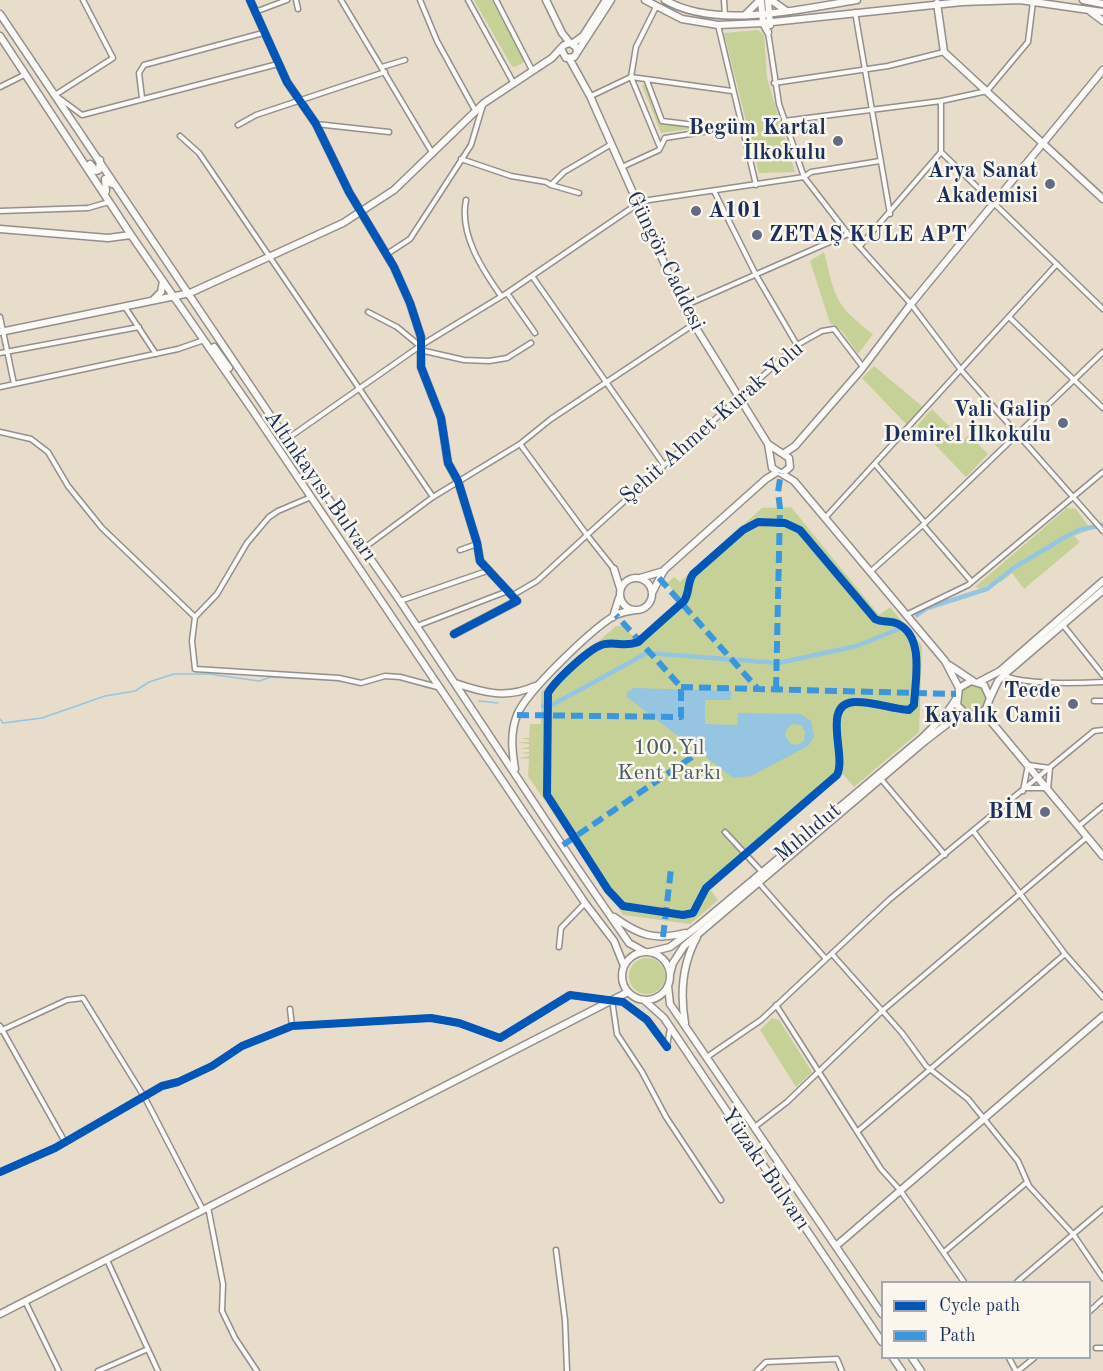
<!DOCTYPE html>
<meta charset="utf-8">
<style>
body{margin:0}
#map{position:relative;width:1103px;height:1371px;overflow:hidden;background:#e8dccb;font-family:"Old Standard TT",serif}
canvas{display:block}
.legend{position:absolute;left:881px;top:1281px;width:210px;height:78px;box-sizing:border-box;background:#fbf7ec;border:2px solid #a1a7b3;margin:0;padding:8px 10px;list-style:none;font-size:18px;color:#1b2f5e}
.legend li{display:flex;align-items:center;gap:12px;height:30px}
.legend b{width:30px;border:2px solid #a1a7b3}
</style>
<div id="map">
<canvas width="1103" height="1371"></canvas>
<ul class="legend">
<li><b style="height:8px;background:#0057b8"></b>Cycle path</li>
<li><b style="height:8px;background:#3a97de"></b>Path</li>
</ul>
</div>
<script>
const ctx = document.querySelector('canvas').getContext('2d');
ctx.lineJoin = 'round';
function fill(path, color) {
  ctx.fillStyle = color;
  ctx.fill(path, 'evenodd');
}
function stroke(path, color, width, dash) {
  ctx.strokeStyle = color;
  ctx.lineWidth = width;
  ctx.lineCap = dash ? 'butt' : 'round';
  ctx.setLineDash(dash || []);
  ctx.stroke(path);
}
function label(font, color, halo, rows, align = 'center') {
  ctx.font = font + ' "Old Standard TT",serif';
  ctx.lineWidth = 5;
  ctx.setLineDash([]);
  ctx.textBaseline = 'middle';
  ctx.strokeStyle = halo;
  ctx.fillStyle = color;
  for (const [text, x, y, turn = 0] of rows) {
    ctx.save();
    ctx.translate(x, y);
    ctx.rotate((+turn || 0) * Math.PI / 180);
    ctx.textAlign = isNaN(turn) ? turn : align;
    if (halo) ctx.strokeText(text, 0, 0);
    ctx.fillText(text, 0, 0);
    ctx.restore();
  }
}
fill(new Path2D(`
 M474,0H492L524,58L523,63L514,67L511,65Z
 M758,30L764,35L767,78L795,172L759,173L724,33Z
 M642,85H648L664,121L695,125L696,128L661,133Z
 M824,252C836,299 834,304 873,334L858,354L842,331L830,323L810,261Z
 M874,366L923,407L907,425L862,378Z
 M932,409L963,440L969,435L988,454L966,477L917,426Z
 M791,507L879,615L890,607L922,646L919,732L854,787L843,774L709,888L718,900L690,924L623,915L528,776L529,759L518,758L529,756V754L520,753L529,752V749H519L529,747V744L516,742H529V740L521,738H529L530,724H541V692L616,626H623L637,640L681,600L667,583L674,577L680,582L762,508Z
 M1067,508L1076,509L1089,527L1087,531L1074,536L1080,542L1024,589L1012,573L1001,582L997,580L981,589L975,587Z
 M961 698a13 13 0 1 1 26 0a13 13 0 1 1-26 0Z
 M629 976a18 18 0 1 1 36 0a18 18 0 1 1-36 0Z
 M772,1018L779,1020L812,1072L796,1087L760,1030Z`), '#c6d198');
fill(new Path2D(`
 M634,688L731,691V700H705V724L737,725L738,713L800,714L811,721L814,737L808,746L751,776L733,778L627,697V692ZM792,724L801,725L805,731L804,741L797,745L791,744L785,736L786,730Z`), '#95c5e1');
stroke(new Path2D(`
 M415,683L428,688
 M365,684L378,680
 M479,701L498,703
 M0,719L3,723L42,718L105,696L135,691L149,682L174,674H209L259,681L271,677L346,681`), '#95c5e1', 1.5);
stroke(new Path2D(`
 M917,615L927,608L987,589L1015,567L1067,536L1079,530L1103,525
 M543,706L552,705L647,653L778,663L857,646L901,628`), '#95c5e1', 4.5);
const street = new Path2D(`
 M83,0L113,58L55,95L82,115L278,64
 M296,0L298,9
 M341,0L433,154
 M420,0L437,41L476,112
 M468,0L513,82
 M496,0L532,70
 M724,0L725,16
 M656,7L636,47L631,77L659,145
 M255,12L287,0
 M855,12L890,214
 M718,25L756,185
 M768,32L779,104L804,177L848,234L911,304L961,370L1103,531
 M382,67L405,60
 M647,81L662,121L712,127
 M774,83L888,66L944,52
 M0,87L24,75
 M591,96L631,77L732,91
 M142,98L139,73L144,65L263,33
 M784,121L941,101L987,91L1028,42L1033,2
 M316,124L389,132
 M238,125L256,115L385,72
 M180,136L199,153L433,497
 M941,152L1103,309
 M461,159L511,176L546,182L551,185L564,172L610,145
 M622,167L659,150L665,138L740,126
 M551,185L579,193
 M714,191L756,275L797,345
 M466,200C459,234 482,269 501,296
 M0,211L88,208L109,202
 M860,246L941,152V101
 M387,254L410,239L440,193L471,145L483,105
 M532,276L664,465
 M684,306L848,234
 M125,307L156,354
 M368,312L397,327L420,346
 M0,317L14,384
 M1009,317L1103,408
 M535,333L507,293L636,205L649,200L804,177L811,172L880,161
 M420,350L464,360L489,361L507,358L531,343
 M0,353L139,327
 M0,387L178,349L204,340
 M0,432L31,439L48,452L68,486L102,528L195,617L192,641L195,669L339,678L361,683L385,676L400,677L441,688
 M287,439L420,346L507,293
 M875,464L925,523
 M825,518L1057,264
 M923,525L971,581
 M364,548L433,497L520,444L551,419L694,324
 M460,550L477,544
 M614,569L587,535L797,345L822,331L834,329L863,367
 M870,572L925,523L1103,352
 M513,595L537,581L587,535L520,444
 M400,601L487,571
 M906,615L968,585L1103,472
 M195,617L217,594L247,543L269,517L278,511L311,497
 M1063,625L1103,675
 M417,626L508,591
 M1004,675C1020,685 1082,683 1103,682
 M1094,701H1103
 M881,779L945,855
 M1026,788H1046
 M1023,791L1028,765L1050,768L1048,789
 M1079,826L1103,806
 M725,832L762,872
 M974,832L1065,954L1103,997
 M759,883L826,959
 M559,947L561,928L585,903
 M832,954L902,1033L926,1066L968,1099L1018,1161L1029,1186L1073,1234L1103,1278
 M612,1000L617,1034L642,1072L666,1117L721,1200
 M776,1005L881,1169L900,1190L964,1282
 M290,1009L292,1026
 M0,1026L65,1142
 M0,1031L67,1000L83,998L145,1098L203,1210
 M667,1046L670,1028
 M707,1057L761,1020L890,899L1094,731L1103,730
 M756,1126L787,1102L882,1011L1087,837
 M858,1131L1065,954
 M0,1172L55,1148L162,1086L178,1082L212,1066L242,1046L292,1026L431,1018L459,1023L500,1038L570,995L623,1002L647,1020L667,1047
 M208,1207L223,1284L222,1311L235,1338L257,1371
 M556,1250L565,1320L567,1371
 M944,1252L1026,1183
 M107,1260L158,1371
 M1017,1282L1103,1209
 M25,1301L59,1371
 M1090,1311L1103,1299
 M1096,1348H1103
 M1009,1358L1016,1371
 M98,1371L148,1349
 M757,1371L766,1362L837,1359L842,1371
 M1018,1371L1034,1358`);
const secondary = new Path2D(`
 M250,0L287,82L316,124L349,192L394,267L410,303L421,337V367L441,418L448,463L458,481L477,543L480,561L517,601L454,634
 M546,0L562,33L570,43
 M645,0L682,19L718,25L763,23L962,2L1020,0L1103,12
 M665,0C716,30 801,9 857,0
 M761,0L763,23L768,32
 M768,0L770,25
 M771,0L785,10
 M1083,0L1103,4
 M937,3L944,52L1103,199
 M1091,12L1103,21
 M0,14L272,418L400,601L576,866L629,943L645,952
 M746,14L760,0
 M0,36L131,235L253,411L585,903L614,941L624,966
 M572,44L583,36L606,0
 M577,52L576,47L570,43L564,45L561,49L566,58L574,57L611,0
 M569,58L590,96L685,310L768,444L772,468L794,481L945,661L959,688
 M90,164L96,171L99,170L100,160
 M106,191L105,179L112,184
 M0,229L108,238L131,235
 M153,300L161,292L163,281
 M0,332L190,293L343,223L394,190L484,103L552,58L562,47
 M214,347L229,368
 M768,444L789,458L790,467L783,473
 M783,454L795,446L861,370L911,304L1103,70
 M614,569L620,588
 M620 594a16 16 0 1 1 32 0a16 16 0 1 1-32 0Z
 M640,578L664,571
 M652,593L664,570L766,479L777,472
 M613,617L619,598
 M949,665L973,681
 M979,682L1000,671L1103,581
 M455,683C484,693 507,699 535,686
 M990,698L998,681L1005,674L1103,590
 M977,715L986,709L990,698L984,685L971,681L959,688L957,705L965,713L989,719
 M989,719L1103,856
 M515,769C512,750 510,733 517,715C526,692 592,629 614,616C621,612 628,611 636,610
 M614,917C639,935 654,941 685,933
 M622 976a24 24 0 1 1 48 0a24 24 0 1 1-48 0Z
 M650,952L670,947L698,926L922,738L946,714L956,699
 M670,974L673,963L684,946L925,741L951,721L965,713
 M668,986L670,1004L882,1314
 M644,1000L664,1018L882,1342
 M685,1023C680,993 682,964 697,937
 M836,1246L1103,1016
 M0,1314L628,992
 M893,1358L902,1371
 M912,1358L921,1371`);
stroke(street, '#928f8e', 7);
stroke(secondary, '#928f8e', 9);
stroke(street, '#fcfaf7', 4);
stroke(secondary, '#fcfaf7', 6);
stroke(new Path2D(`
 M659,578L758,689
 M681,687L956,694
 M776,689L780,508L778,492L781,473
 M517,715L681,717V687L616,615
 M563,845L695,755
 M663,937L671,869`), '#3a97de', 6, [12, 6]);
stroke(new Path2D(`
 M250,0L287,82L316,124L349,192L394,267L410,303L421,337V367L441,418L448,463L458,481L477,543L480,561L517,601L454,634
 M758,522L785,523L800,530L875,619C882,623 891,620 898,624C925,637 915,681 914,705L909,710C890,709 873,701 854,702C821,704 847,756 837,775L706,888L693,913L683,915L623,906L608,890L547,795L548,693C555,681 591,646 605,644C617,642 626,647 638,642L684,601C690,592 687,583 693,574L743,530Z
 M0,1172L55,1148L162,1086L178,1082L212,1066L242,1046L292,1026L431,1018L459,1023L500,1038L570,995L623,1002L647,1020L667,1047`), '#0057b8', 8);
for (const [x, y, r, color] of [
 [838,141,6,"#636c84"],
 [1050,184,6,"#636c84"],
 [696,211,6,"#636c84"],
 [757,235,6,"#636c84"],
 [1063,423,6,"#636c84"],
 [1073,704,6,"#636c84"],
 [1045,812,6,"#636c84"]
]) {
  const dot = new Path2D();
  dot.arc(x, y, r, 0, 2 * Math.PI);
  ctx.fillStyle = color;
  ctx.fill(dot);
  stroke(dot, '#fbf7ec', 2);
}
label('bold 22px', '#1b2f5e', '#fbf7ec', [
 ["Begüm Kartal",826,128],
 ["İlkokulu",826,153],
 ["Arya Sanat",1038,171],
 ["Akademisi",1038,196],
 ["A101",708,211,"left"],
 ["ZETAŞ KULE APT",769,235,"left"],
 ["Vali Galip",1051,410],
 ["Demirel İlkokulu",1051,435],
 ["Tecde",1061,691],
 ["Kayalık Camii",1061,716],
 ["BİM",1033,812]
], 'right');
label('22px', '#1b2f5e', '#fbf7ec', [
 ["Güngör Caddesi",665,261,64],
 ["Şehit Ahmet Kurak Yolu",712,423,-41],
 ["Altınkayısı Bulvarı",320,486,55],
 ["Mıhlıdut",808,833,-40],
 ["Yüzakı Bulvarı",765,1169,56]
]);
label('22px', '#465d63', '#fbf7ec', [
 ["100.Yıl",669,748],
 ["Kent Parkı",669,773]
]);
</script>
